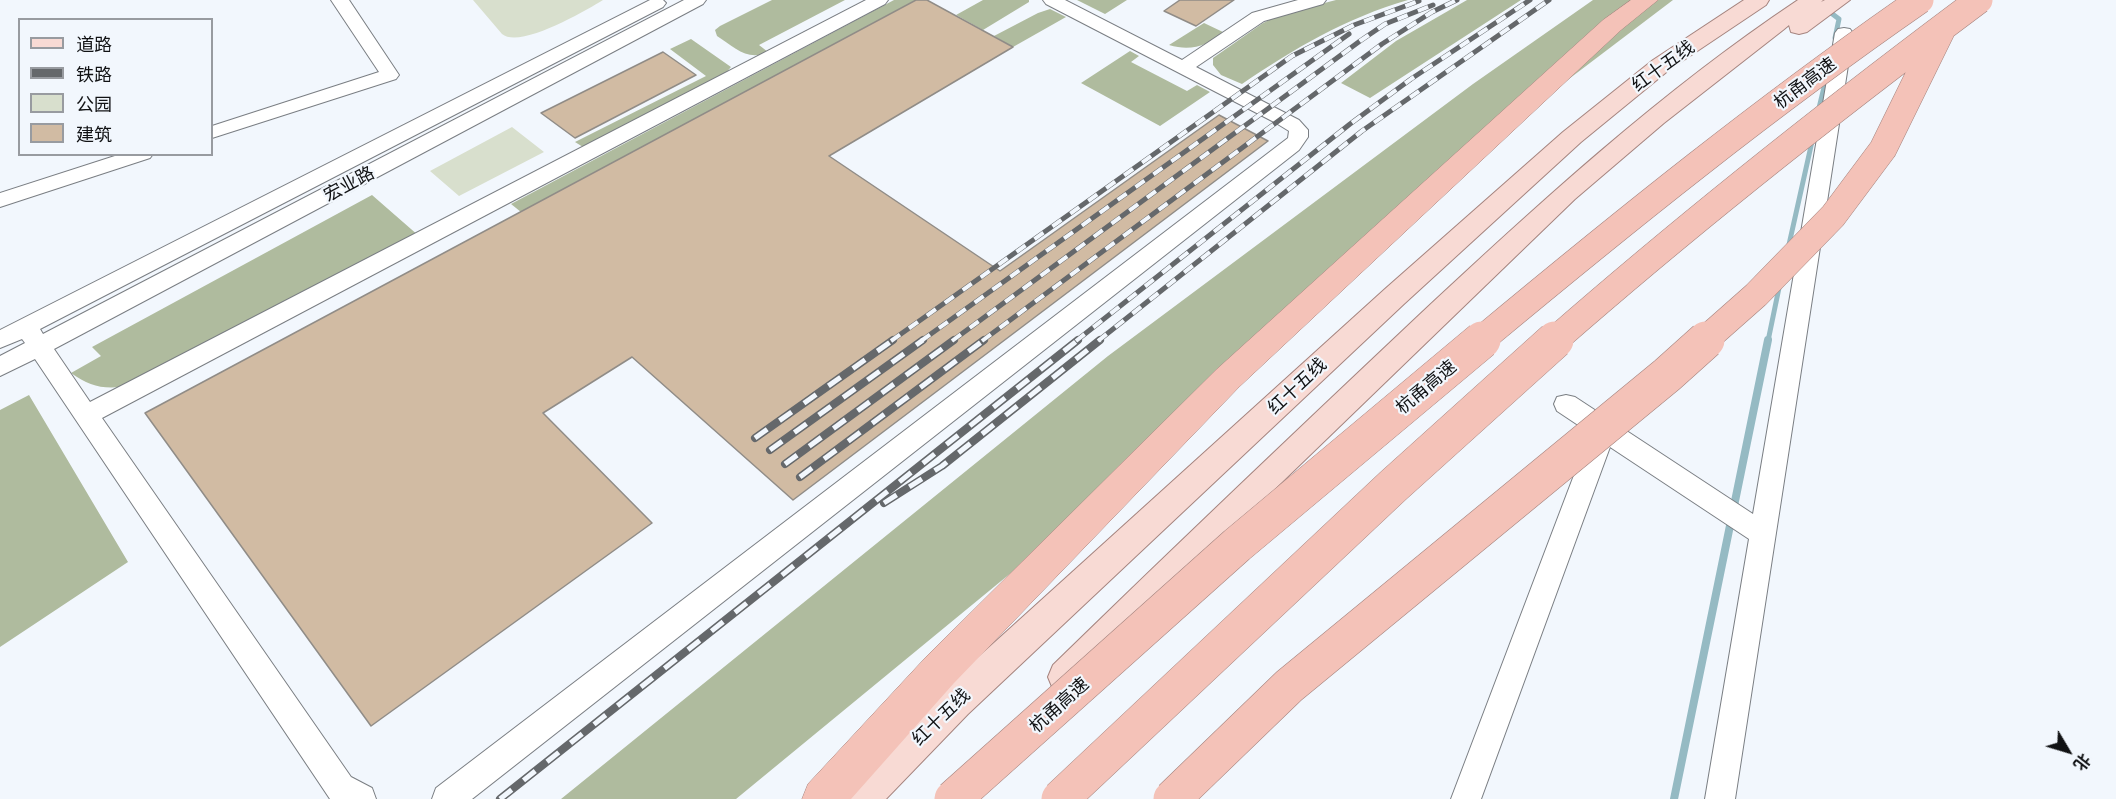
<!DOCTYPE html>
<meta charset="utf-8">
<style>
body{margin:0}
#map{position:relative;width:2116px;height:799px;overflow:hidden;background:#f2f7fd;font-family:"Exo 2","Noto Sans SC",sans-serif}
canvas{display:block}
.legend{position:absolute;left:18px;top:18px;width:195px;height:138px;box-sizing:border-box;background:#f2f7fd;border:2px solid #989ba0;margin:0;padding:8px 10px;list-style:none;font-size:18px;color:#111214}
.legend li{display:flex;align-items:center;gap:12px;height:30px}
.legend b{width:30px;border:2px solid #989ba0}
.north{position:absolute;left:2038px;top:721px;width:60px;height:60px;-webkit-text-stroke:4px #f2f7fd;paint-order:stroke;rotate:128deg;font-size:16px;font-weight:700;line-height:24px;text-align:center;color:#111214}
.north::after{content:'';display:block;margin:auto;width:21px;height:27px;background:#111214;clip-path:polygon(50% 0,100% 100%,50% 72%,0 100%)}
</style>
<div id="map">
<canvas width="2116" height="799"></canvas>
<ul class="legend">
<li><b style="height:8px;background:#f8dad4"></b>道路</li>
<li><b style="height:8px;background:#65686b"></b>铁路</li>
<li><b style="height:16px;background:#d8dfcd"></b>公园</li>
<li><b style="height:16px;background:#d1bba3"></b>建筑</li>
</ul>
<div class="north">北</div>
</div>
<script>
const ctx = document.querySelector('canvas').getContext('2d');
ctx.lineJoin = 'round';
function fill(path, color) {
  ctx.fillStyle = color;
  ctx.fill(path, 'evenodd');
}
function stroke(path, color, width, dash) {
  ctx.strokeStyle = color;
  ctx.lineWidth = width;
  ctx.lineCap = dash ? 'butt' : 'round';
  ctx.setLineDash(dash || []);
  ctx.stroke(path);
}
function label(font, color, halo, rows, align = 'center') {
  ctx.font = font + ' "Exo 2","Noto Sans SC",sans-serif';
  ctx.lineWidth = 4.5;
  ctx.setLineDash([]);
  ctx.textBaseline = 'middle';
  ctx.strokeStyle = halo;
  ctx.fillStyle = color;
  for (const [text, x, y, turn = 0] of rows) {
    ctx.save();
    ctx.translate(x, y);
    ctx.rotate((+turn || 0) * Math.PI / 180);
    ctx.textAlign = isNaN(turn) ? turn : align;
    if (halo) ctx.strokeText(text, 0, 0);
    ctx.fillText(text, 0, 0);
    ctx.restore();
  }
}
fill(new Path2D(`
 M473,0H603C585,11 520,49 502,34Z
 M512,127L544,152L459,196L430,171Z`), '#d8dfcd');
fill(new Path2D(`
 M772,0H845L759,45L768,52C748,62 734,47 717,36L715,30L720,26Z
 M894,0H916L521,212L511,204Z
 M983,0H1029V2L983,30L956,15Z
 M1077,0H1127L1105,14Z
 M1336,0H1408C1346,18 1295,48 1242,84L1221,75L1213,65V58L1263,23L1282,14Z
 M1467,0H1521L1370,98L1341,83L1396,41Z
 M1593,0H1673L1557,88L1096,503L736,799H561L1108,356L1473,84Z
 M1050,9L1066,17L1013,47L994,36L1038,13Z
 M1204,23L1225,33C1206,45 1192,52 1169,45Z
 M691,39L731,67L725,74L583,147L575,142L706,76L670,49Z
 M1130,51L1139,56L1131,62L1187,91L1197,85L1210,92L1160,126L1081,83Z
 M372,195L419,236L121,387C100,389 88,385 71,373L101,356L92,347Z
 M29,395L128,562L0,647V410Z`), '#afbb9e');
stroke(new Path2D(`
 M1814,0L1839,19L1835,38
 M1818,112L1826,79
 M1788,249L1813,137
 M1768,341L1780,283`), '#95bac3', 5);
stroke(new Path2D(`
 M1674,799L1768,340`), '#95bac3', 8);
const building = new Path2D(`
 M916,0H927L1013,47L829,156L1000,271L1219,115L1268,141L793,500L632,357L543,413L652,523L371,726L145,413Z
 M1180,0H1234L1196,26L1164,11Z
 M663,52L696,75L575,138L541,113Z`);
fill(building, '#d1bba3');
stroke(building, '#908c87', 1.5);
const minor = new Path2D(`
 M331,0H349L399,75L396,79L212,138V126L379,72Z
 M650,0H663L666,3L663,7L40,329L43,334L684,0H706L703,4L54,349L90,402L866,0H888L885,4L102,418L351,777L372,788L376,799H330L35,359L0,376V356L25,343L22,339L0,348V330Z
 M1043,0H1065L1182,60L1252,13L1298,0H1326L1323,4L1264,21L1196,67L1299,120L1308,130V137L1299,150L472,799H432L436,788L1288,138L1289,131L1276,123L1046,4Z
 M1844,28L1850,29L1853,33L1735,799H1705L1749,539L1610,447L1481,799H1451L1590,433L1557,411L1554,404L1557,397L1566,395L1575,397L1753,514L1835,33L1838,29Z
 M121,154H153L150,158L0,207V193Z`);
const major = new Path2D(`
 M1744,0H1769L1766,5L1669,70L1581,142L1405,303L968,714L886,799H840L845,786L942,690L1385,289L1563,132L1653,60Z
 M1798,0H1823L1821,2L1825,0H1850L1807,32L1799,34L1791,32L1789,25L1783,30L1664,123L1575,199L1252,511L1079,689L1066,694L1053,689L1048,677L1053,665C1173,548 1294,433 1416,318C1537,205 1660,92 1798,0Z`);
const highway = new Path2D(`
 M1631,0H1658L1621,30L1239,387L954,683L851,799H802L808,784L926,657L1217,369L1603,20Z`);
stroke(minor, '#7a7e83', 2);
stroke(major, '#a5847f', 2);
stroke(highway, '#a5847f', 1);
fill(minor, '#fff');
fill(major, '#f8dad4');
fill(highway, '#f4c2b8');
const railFar1 = new Path2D(`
 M891,341L1292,56L1354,25L1419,1
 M921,341L1349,34
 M952,341L1360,41L1385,24L1433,5
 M982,341L1382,44L1432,12L1457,0
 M1076,341L1350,124L1411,79L1530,0
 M1098,341L1362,131L1549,0`);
const rail = new Path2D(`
 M755,438L893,340
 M770,450L923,340
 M785,464L954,340
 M800,477L984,340
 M884,503L942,466L1100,340
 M500,799L1078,340`);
stroke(railFar1, '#65686b', 5);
stroke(rail, '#65686b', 8);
stroke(railFar1, '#f2f7fd', 4, [11]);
stroke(rail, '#f2f7fd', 5, [15]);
const highwayBridgeFar1 = new Path2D(`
 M1480,341C1623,222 1767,106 1920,0
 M1554,341C1691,221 1833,109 1979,0
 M1704,341L1756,295L1833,216L1883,149L1942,29`);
const highwayBridge = new Path2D(`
 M953,799L1237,545L1482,340
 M1060,799L1393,486L1555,340
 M1172,799L1289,686L1667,375L1706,340`);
stroke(highwayBridgeFar1, '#a5847f', 28, []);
stroke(highwayBridge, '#a5847f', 38, []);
stroke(highwayBridgeFar1, '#f4c2b8', 27);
stroke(highwayBridge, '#f4c2b8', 37);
label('18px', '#111214', '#f2f7fd', [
 ["红十五线",1663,66,-36],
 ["杭甬高速",1805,83,-37],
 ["宏业路",349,184,-28],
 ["红十五线",1297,386,-43],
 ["杭甬高速",1426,387,-40],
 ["杭甬高速",1059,705,-42],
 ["红十五线",941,717,-44]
]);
</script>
